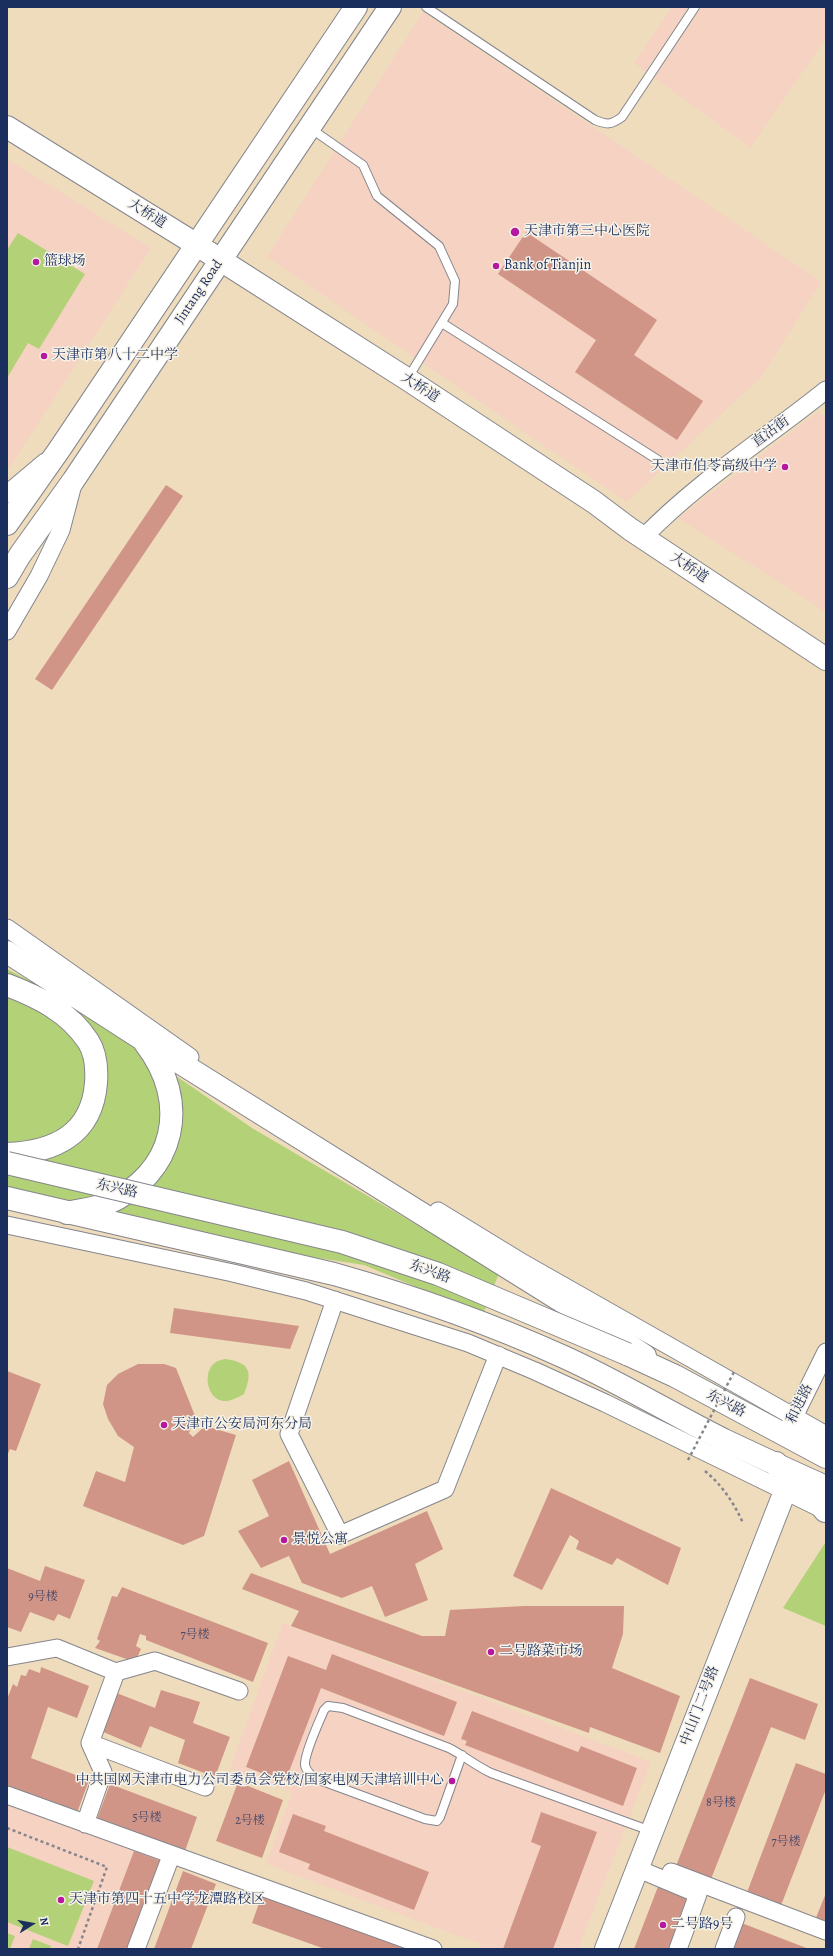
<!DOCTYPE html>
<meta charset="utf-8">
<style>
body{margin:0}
#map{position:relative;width:833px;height:1956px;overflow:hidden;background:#efdcbc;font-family:Alegreya,serif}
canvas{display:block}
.frame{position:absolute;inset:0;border:8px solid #1b2f5e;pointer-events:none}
.north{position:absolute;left:12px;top:1904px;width:40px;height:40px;-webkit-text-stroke:3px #f7f3e8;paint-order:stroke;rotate:79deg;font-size:11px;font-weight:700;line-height:16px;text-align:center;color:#1b2f5e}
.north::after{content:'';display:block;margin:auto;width:14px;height:18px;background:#1b2f5e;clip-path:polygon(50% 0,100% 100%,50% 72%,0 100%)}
</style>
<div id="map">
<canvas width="833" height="1956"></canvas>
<div class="frame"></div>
<div class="north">N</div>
</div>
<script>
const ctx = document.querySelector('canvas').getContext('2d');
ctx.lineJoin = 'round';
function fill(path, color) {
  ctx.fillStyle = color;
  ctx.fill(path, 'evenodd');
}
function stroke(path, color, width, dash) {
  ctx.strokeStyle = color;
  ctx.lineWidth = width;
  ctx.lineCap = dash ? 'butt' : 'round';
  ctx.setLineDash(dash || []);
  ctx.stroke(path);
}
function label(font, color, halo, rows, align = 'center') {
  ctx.font = font + ' Alegreya,"Noto Serif SC",serif';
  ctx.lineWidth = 3;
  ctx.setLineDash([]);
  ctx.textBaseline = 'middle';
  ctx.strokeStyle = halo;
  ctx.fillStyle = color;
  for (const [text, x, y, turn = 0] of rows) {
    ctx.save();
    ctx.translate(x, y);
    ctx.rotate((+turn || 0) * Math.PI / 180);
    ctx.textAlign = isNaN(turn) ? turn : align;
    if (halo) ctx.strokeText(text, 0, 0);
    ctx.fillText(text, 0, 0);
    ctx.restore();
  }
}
fill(new Path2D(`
 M672,7H826V38L710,206L821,282L761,377L627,502L267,257L423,12L710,206L750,147L634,63Z
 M7,159L151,248L10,467L7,465Z
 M818,412L826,417V612L678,518Z
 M283,1623L651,1762L578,1949H478L480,1944L266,1864L292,1792L230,1769Z
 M7,1802L134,1851L97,1949H7Z`), '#f5d2c2');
fill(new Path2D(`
 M18,233L85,274L39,349L28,343L7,378V250Z
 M7,969L59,996L252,1128L499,1273L483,1315L364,1265L253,1248L7,1193Z
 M225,1359C250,1362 253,1372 244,1394C239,1397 233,1400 227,1401C207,1403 201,1371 216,1362C219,1360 222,1360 225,1359Z
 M825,1543H826V1626L783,1608Z
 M7,1847L94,1881L68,1946L7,1922Z
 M7,1933L15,1936L10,1949H7Z
 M33,1939L51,1946L50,1949H29Z`), '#b3d177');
fill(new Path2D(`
 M526,232L657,320L634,355L703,401L677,440L575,372L596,340L498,274Z
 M166,485L183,496L52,690L35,679Z
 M174,1308L299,1326L290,1349L170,1333Z
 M138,1364H164L176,1368L195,1416L189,1433L193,1437L205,1426L236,1435L204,1536L183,1545L83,1506L96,1471L125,1482L134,1447L118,1436L108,1419L103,1404L107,1385L118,1374Z
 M7,1371L41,1384L16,1451L10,1449L7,1456Z
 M289,1461L330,1554L427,1511L443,1549L415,1564L428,1600L385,1617L372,1586L342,1598L302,1583L289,1556L261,1568L238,1531L269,1516L252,1480Z
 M551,1488L681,1548L668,1585L617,1558L612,1565L576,1549L579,1541L570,1535L542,1590L513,1576Z
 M45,1566L85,1580L70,1619L58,1614L54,1621L30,1612L21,1632L7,1627V1568L40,1581Z
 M251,1573L422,1636H445L450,1610L524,1606H624L623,1634L612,1668L680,1696L660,1753L590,1727L589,1733L291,1626L299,1611L242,1589Z
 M122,1587L268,1643L253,1682L146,1640V1636L140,1634L136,1646L141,1649L135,1662L95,1648L100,1641L97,1639L112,1596L117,1597Z
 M332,1654L457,1702L444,1736L321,1688L285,1782L246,1767L288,1656L326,1670Z
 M41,1667L89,1686L77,1718L48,1707L31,1758L89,1780L77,1813L7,1787V1699L13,1684L17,1687L21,1675L26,1676L29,1669L40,1673Z
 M750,1678L818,1704L805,1740L771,1727L711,1879L676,1866Z
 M161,1690L200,1702L193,1723L230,1737L215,1777L178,1763L185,1740L150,1726L141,1748L101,1731L114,1692L155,1708Z
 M472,1711L578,1752L581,1746L637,1768L623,1806L465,1745L467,1741L461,1739Z
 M796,1763L826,1774V1789L780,1908L746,1895Z
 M238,1782L283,1800L262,1858L216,1841Z
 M110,1784L197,1817L185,1851L97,1819Z
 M541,1812L597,1832L553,1949H503L541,1846L531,1842Z
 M293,1814L326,1826L324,1831L429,1872L414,1910L308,1869L310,1864L279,1852Z
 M134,1851L161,1861L127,1949H97Z
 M183,1871L216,1884L191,1949H154Z
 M659,1884L692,1897L672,1949H634Z
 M826,1893V1924L815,1920Z
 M262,1895L412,1949H325L252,1923Z
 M739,1922L809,1949H729Z`), '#d09587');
const lane = new Path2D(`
 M426,7L595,120C607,125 611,125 622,117L695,7
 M310,128L363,165L377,196L439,246L455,281L453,304L408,378
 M442,323L658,460
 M462,1755L440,1817L437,1821L425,1819L314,1778C310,1774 306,1771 305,1765C304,1754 319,1722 324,1710L328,1706L343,1708L449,1748C463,1755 476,1766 491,1773L651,1831`);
const street = new Path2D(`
 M7,494L45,462
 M643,538C698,481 765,439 826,390
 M7,631L39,576L61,530L72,488
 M7,928L190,1057
 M438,1211L523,1263L826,1435
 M7,1225L233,1273L306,1291L468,1343L535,1371L605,1403L820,1508
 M335,1300L289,1434L340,1535L445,1489L498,1355
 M789,1427L826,1352
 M7,1657L57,1648L116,1672L155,1661L239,1691
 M116,1672L90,1743L205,1787
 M7,1795L433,1949
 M85,1824L103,1772L90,1743
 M636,1868L698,1894L678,1949
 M671,1872L826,1931
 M136,1949L171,1856
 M724,1949L736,1917`);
const secondary = new Path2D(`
 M7,127L197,245L407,379L594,502L630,529L826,659
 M606,1949L785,1491V1480L776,1463`);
const primary = new Path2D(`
 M7,524L59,450L356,7
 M7,577L20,555L73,481L390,7
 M7,952L142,1039L595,1322L645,1356
 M7,985C39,997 69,1012 88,1041C96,1053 97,1069 96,1083C92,1135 54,1152 7,1154
 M67,1213C80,1210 94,1209 106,1204C176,1174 191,1102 145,1043`);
const highway = new Path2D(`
 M7,1198L334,1274C412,1296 489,1323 564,1357C619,1382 670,1413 724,1440C758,1456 792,1472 826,1487
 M627,1354L675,1376L826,1457
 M790,1435L826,1436
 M797,1476L825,1511`);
stroke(lane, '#85868d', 10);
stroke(street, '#85868d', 19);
stroke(secondary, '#85868d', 24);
stroke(primary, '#85868d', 24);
stroke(highway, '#85868d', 24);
stroke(new Path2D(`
 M705,1471C722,1485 734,1503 743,1523
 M7,1828L107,1867L78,1949`), '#85868d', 2.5, [3, 3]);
stroke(lane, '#fff', 8);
stroke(street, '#fff', 17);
stroke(secondary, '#fff', 22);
stroke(primary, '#fff', 22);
stroke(highway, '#fff', 22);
const highwayBridge = new Path2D(`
 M7,1163L342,1242L438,1274L627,1354`);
stroke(highwayBridge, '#85868d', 24, []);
stroke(new Path2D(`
 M688,1460L735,1370`), '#85868d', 2.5, [3, 3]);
stroke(highwayBridge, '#fff', 22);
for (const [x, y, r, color] of [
 [515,232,5,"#b5179e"],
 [36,262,4,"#b5179e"],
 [496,266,4,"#b5179e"],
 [44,356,4,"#b5179e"],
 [785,467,4,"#b5179e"],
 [164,1425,4,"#b5179e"],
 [284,1540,4,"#b5179e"],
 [491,1652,4,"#b5179e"],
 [452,1781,4,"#b5179e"],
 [61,1900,4,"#b5179e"],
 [663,1925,4,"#b5179e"]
]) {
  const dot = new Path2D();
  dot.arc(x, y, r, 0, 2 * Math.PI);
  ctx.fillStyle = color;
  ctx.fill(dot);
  stroke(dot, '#f7f3e8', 1.5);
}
label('12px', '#484868', null, [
 ["9号楼",43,1597],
 ["7号楼",195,1635],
 ["8号楼",721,1803],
 ["5号楼",147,1818],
 ["2号楼",250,1821],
 ["7号楼",786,1842]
]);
label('14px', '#1b2f5e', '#f7f3e8', [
 ["大桥道",147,214,32],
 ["Jintang Road",199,292,-56],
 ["大桥道",420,388,33],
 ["直沽街",771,432,-36],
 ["大桥道",689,568,34],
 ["东兴路",117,1189,13],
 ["东兴路",430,1272,20],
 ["东兴路",726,1404,28],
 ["和进路",800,1404,-64],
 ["中山门二号路",700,1706,-69]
]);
label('14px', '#1b2f5e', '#f7f3e8', [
 ["天津市第三中心医院",524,232],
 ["篮球场",44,262],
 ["Bank of Tianjin",504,266],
 ["天津市第八十二中学",52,356],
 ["天津市伯苓高级中学",777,467,"right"],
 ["天津市公安局河东分局",172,1425],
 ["景悦公寓",292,1540],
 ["二号路菜市场",499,1652],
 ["中共国网天津市电力公司委员会党校/国家电网天津培训中心",444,1781,"right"],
 ["天津市第四十五中学龙潭路校区",69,1900],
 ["二号路9号",671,1925]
], 'left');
</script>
